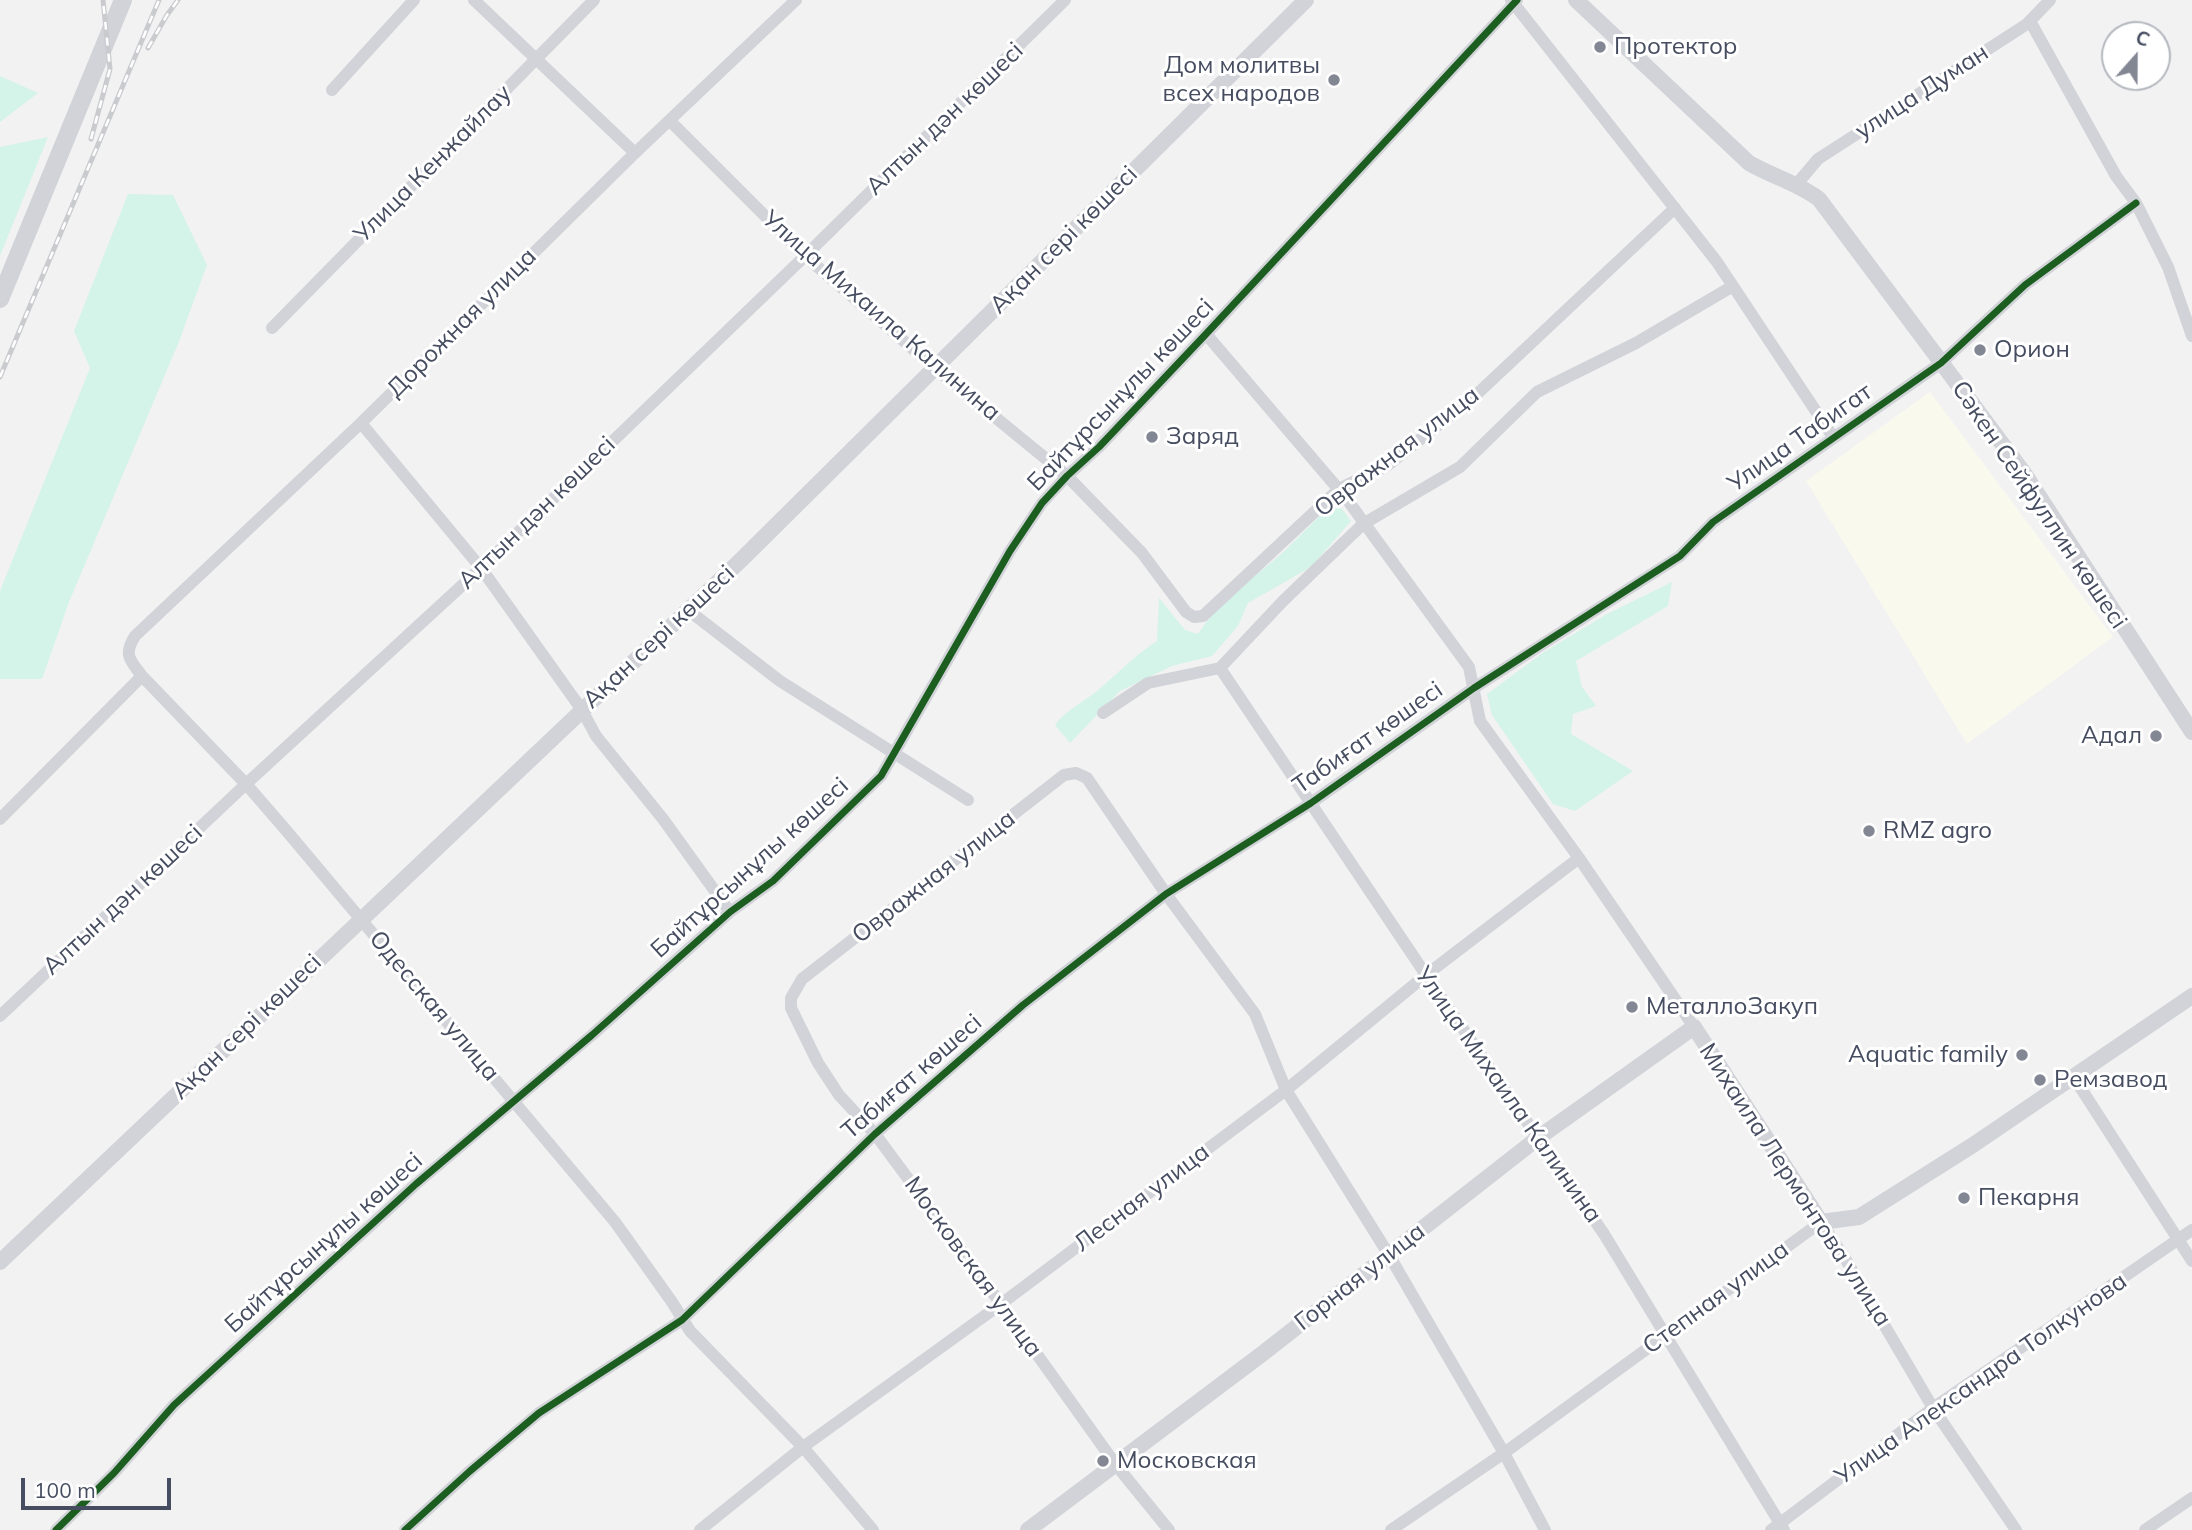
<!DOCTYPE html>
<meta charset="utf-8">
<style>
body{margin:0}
#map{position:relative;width:2192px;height:1530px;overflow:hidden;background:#f2f2f2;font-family:Mulish,sans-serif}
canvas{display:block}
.north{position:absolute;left:2101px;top:21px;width:70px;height:70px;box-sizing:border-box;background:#fff;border:2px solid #b5b8bf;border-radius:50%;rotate:21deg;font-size:19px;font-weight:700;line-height:28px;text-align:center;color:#464d60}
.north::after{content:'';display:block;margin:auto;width:24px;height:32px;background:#828793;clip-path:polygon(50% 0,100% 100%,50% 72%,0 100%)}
.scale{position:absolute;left:21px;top:1478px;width:150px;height:32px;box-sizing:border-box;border:4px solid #464d60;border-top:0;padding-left:9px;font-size:21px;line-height:24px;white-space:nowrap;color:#464d60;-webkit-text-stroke:5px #fff;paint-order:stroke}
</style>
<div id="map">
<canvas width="2192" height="1530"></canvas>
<div class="north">С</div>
<div class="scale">100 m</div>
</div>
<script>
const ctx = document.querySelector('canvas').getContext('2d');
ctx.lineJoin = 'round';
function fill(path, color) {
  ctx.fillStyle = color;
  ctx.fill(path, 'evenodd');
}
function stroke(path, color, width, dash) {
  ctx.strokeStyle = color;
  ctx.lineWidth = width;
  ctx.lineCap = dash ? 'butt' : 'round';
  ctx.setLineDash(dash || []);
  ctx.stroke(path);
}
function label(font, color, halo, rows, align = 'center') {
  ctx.font = font + ' Mulish,sans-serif';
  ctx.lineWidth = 6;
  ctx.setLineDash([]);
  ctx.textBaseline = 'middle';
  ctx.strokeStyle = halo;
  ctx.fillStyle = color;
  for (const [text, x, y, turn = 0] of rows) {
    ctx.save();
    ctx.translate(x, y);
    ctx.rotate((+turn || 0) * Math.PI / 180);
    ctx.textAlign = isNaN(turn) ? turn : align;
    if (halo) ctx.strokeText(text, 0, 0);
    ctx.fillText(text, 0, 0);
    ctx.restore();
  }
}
fill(new Path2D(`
 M1930,392L2113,637L1967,744L1806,481Z`), '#f9f9ee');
fill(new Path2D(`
 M0,76L38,93L0,122Z
 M48,137L0,256V147Z
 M128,194L173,195L207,265L178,344L69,602L42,679H0V591L90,368L74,331Z
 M1336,501L1351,521L1311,567L1248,603L1238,626L1212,656L1172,666L1120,691L1070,743L1055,725C1066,710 1082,703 1097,691C1117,674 1135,655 1157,641L1159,598L1185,630L1198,634C1221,599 1250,581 1281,554C1300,537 1317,517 1336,501Z
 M1672,582L1668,606L1576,661L1582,687L1596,706L1573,714L1571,734L1633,771L1575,811L1553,804L1492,715L1487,694L1544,652L1607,614Z`), '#d4f3e9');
stroke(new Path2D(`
 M474,0L635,153
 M796,0L635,153L361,423L135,636C123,655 130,660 142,676L246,784L285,829L615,1222L672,1302L690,1331L803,1447L873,1530
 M1511,0L1717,262L1833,437
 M2030,21L2116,176L2136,203L2168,267L2192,336
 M332,90L414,0
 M670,121L805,256L935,368L1067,476L1142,553L1186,612L1194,617L1203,616L1339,489L1388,465L1477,394L1675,208
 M1796,185L1818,159L2027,24L2050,0
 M272,328L594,0
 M1206,334L1346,498L1469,667L1480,721L1579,858L1694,1027
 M361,423L481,568L582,710L596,736L663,819L730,912
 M688,610L780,681L968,800
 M1220,668L1426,975L1604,1234L1784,1530
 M1103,713L1148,683L1220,668L1283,601L1363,524L1460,467L1537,392L1636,343L1733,286
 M0,819L142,676
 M0,1016L246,784L481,568L805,256L1065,0
 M2073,1076L2192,1261
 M56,1530L114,1473L174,1405L416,1184L592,1035L730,912L773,881L881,776L1010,551L1042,503L1067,476L1099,447L1206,334L1517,0
 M405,1530L470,1471L539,1413L682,1320L875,1134L1023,1005L1166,894L1311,803L1474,688L1680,556L1713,522L1941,363L2025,285L2136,203
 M700,1530L803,1447L1001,1304L1286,1090L1426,975L1579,858
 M1169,1530L1116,1465L1001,1304L875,1134L839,1095L818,1063L791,1008V998L802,979L1064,775L1076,773L1087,778L1166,894L1255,1014L1286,1090L1389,1255L1504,1453L1545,1530
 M1391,1530L1504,1453L1821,1222L1846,1260L1933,1408L2016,1530
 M1771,1530L1933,1408L2192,1230
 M2145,1530L2192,1498`), '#d2d3d8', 12);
stroke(new Path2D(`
 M1576,0L1749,163C1771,176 1798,183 1819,199L2024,473L2192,732
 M0,1262L741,560L1306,0
 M1028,1530L1262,1354L1538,1138L1694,1027L1821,1222L1859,1217L1973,1145L2192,996`), '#d2d3d8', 16);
stroke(new Path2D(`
 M0,299L123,0`), '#d1d3d8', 18);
const rail = new Path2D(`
 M148,48L167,15L178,0
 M91,139L110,69L103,0
 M0,377L159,0`);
stroke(rail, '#cacbcf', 5);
stroke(rail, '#fff', 2.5, [8]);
stroke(new Path2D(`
 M56,1530L114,1473L174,1405L416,1184L592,1035L730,912L773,881L881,776L1010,551L1042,503L1067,476L1099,447L1206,334L1517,0
 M405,1530L470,1471L539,1413L682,1320L875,1134L1023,1005L1166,894L1311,803L1474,688L1680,556L1713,522L1941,363L2025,285L2136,203`), '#1b5e20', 7);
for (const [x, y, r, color] of [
 [1600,47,7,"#828793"],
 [1334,80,7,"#828793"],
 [1980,350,7,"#828793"],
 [1152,437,7,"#828793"],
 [2156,736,7,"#828793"],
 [1869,831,7,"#828793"],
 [1632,1007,7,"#828793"],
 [2022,1055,7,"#828793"],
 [2040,1080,7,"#828793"],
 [1964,1198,7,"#828793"],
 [1103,1461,7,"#828793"]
]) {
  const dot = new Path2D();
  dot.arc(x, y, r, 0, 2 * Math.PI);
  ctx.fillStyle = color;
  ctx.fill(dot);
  stroke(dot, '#fff', 2.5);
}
label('24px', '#464d60', '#fff', [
 ["Протектор",1614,47],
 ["Дом молитвы",1320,66,"right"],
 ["всех народов",1320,94,"right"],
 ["Орион",1994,350],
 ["Заряд",1166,437],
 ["Адал",2142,736,"right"],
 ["RMZ agro",1883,831],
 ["МеталлоЗакуп",1646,1007],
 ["Aquatic family",2008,1055,"right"],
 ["Ремзавод",2054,1080],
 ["Пекарня",1978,1198],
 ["Московская",1117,1461]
], 'left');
label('24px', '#464d60', '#fff', [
 ["улица Думан",1922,92,-33],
 ["Алтын дән көшесі",945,119,-44],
 ["Улица Кенжайлау",433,164,-45],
 ["Ақан сері көшесі",1064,240,-45],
 ["Улица Михаила Калинина",881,316,41],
 ["Дорожная улица",462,323,-45],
 ["Байтұрсынұлы көшесі",1121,395,-46],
 ["Улица Табигат",1800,438,-35],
 ["Овражная улица",1397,452,-37],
 ["Сәкен Сейфуллин көшесі",2039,505,56],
 ["Алтын дән көшесі",537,513,-44],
 ["Ақан сері көшесі",659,637,-43],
 ["Табиғат көшесі",1368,738,-35],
 ["Байтұрсынұлы көшесі",750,868,-42],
 ["Овражная улица",934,877,-38],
 ["Алтын дән көшесі",123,900,-43],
 ["Одесская улица",434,1006,50],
 ["Ақан сері көшесі",247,1027,-44],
 ["Табиғат көшесі",912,1077,-41],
 ["Улица Михаила Калинина",1508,1095,55],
 ["Михаила Лермонтова улица",1795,1185,57],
 ["Лесная улица",1142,1198,-37],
 ["Байтұрсынұлы көшесі",324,1243,-42],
 ["Московская улица",973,1267,54],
 ["Горная улица",1360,1277,-38],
 ["Степная улица",1716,1298,-36],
 ["Улица Александра Толкунова",1981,1379,-35]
]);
</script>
